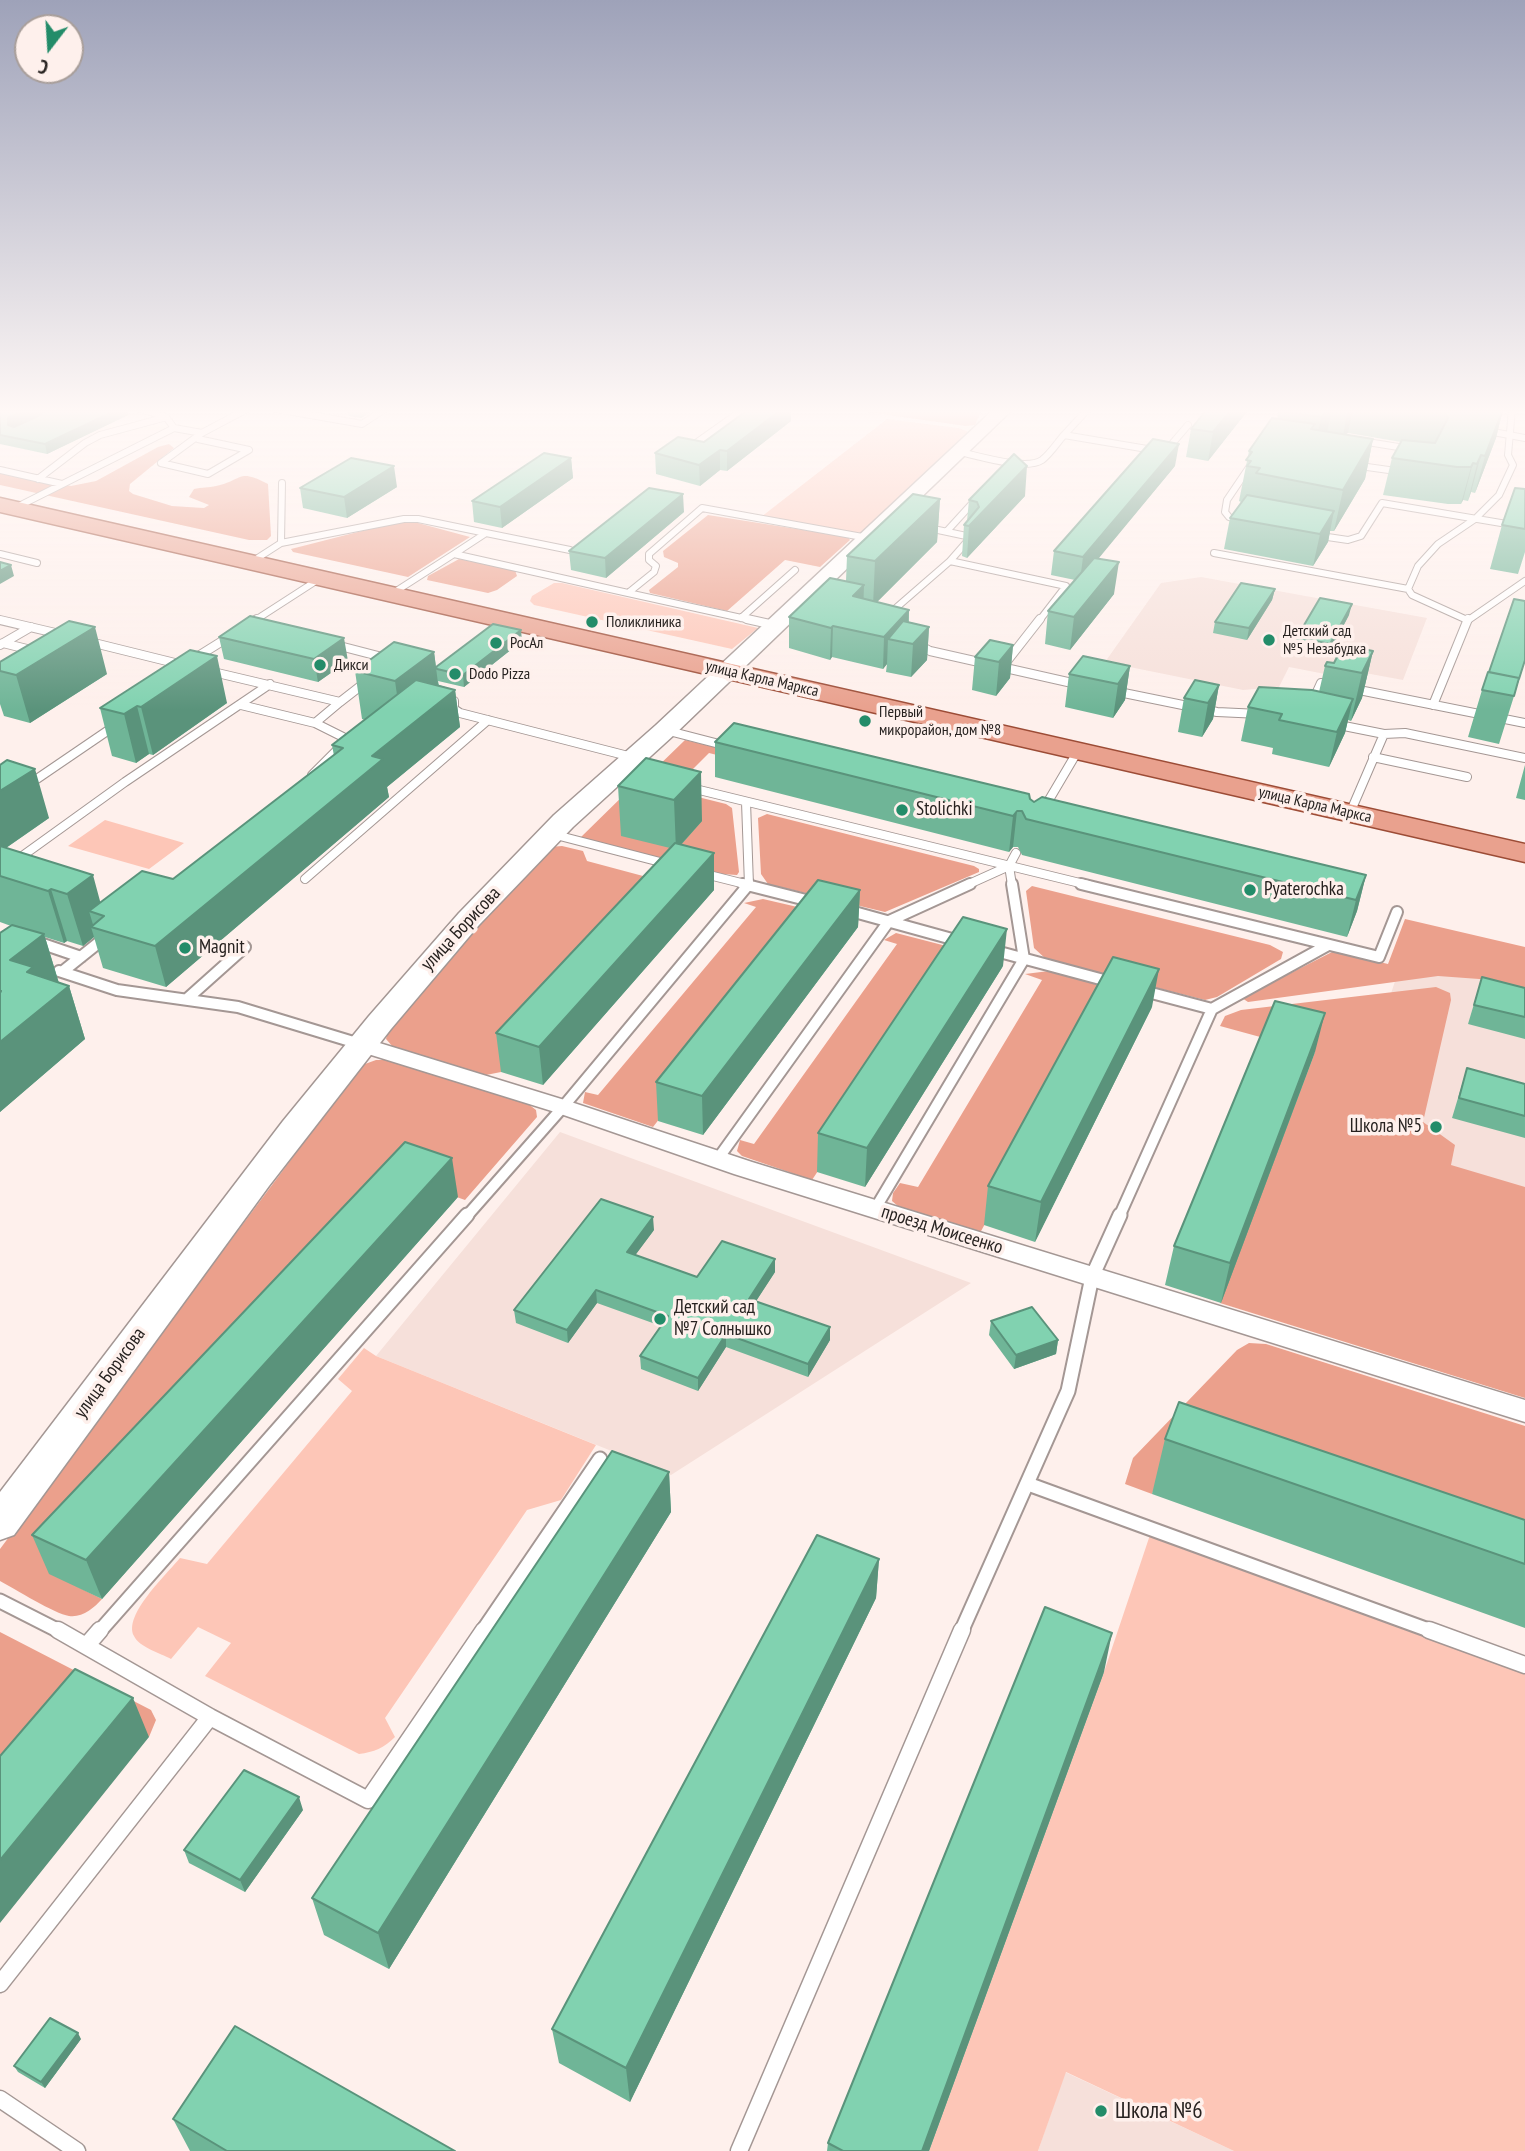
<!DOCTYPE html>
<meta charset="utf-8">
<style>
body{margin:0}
#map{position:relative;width:1525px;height:2151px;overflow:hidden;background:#fef0ec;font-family:"PT Sans Narrow",sans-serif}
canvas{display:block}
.north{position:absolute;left:14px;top:14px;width:70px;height:70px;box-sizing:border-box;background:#fef0ec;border:2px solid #a89e9a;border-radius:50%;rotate:197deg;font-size:19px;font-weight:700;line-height:28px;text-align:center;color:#272220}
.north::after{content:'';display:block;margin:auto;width:24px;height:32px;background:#238c69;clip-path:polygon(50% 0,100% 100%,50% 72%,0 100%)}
</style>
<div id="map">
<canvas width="1525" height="2151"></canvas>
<div class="north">С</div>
</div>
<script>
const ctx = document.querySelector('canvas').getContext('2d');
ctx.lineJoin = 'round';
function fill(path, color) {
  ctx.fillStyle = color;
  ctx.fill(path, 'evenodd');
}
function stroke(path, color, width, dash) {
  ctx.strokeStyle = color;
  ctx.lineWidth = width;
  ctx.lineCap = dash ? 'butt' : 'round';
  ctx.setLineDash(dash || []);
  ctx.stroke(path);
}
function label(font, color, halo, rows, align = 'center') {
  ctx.font = font + ' "PT Sans Narrow",sans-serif';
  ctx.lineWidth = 7;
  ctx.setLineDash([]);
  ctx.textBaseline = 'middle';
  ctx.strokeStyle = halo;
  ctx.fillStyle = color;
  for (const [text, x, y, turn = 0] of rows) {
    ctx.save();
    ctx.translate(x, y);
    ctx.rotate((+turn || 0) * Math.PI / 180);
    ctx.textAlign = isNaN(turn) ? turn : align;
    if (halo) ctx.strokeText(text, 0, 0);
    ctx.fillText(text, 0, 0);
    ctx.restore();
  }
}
fill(new Path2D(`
 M1201,577L1427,618L1403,680L1365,673L1361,681L1289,667L1279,687L1243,690L1105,662L1161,583Z
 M1414,923L1525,950V1376L1290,1303Z
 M560,1132L971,1283L671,1475L376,1356Z
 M1065,2072L1234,2151H1038Z`), '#f6e0da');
fill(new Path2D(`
 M887,419L958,428L967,431V434L862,532L855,533L761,517Z
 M554,583H562L758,628L732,649L534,605L530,601L532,596Z
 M105,820L184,843L149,869L68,846Z
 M364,1348L376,1356L596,1445L561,1500L527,1510L385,1718L395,1737C384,1748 374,1752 359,1754L205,1676L231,1643L198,1627L171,1659C160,1653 139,1647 134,1636C123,1615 167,1574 180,1558L207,1564L352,1391L338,1379Z
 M1152,1529L1525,1665V2151H1234L1066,2072L1038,2151H929L1104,1672Z`), '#fdc6b7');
fill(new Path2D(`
 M846,409H982L975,425L966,426Z
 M169,444L174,448L130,484L129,491L133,494L172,506L204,508L209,505L189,497L194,489C201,487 209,488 216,486C244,480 237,468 268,484L271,536L267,540H249L0,485V470L71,486L96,481L158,447Z
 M708,515L848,537L850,540L820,567L785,560L727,611L650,593L649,590L678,567V563L664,557L663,551Z
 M393,523H418L470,537L408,577L293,552L291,549Z
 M459,559L515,570L517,576L497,590L488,593L427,580L428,576Z
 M685,740L735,752L721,756L709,753L681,781L651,773Z
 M654,786L726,804L732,808L739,872L737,875L722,874L580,838L631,788Z
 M767,814L974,866L979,869V872L885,912L768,884L761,874L758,818Z
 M562,846L583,851L587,861L643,876L660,870L676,879L501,1072L486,1075L393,1047L386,1039L388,1030L468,930L550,847Z
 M1032,886L1270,945L1283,952L1281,959L1217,997L1205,1000L1047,960L1034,948L1026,891Z
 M763,899L819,912L653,1127L583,1103L585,1092L598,1095L756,907L744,903Z
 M1405,919L1525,947V988L1493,980L1438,976L1248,1002L1242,998L1334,951L1388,964Z
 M896,933L954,948L960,955L812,1180L742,1156L737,1151L740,1140L754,1144L897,944L884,940Z
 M1049,971L1108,988L1109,995L980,1233L899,1207L892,1201L893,1193L900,1183L918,1187L1042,980L1025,974Z
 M1436,987L1450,993L1451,1000L1423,1122L1455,1145L1451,1165L1525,1187V1398L1220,1303L1315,1052L1220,1026L1225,1016L1241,1010Z
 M376,1060H390L527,1103L536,1110L537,1117L465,1200L412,1181L50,1573L102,1599C94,1608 82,1618 69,1616C55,1614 15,1589 0,1581V1549L352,1078L365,1064Z
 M1249,1343L1266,1344L1525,1426V1583L1166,1458L1152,1494L1125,1484L1133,1458L1237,1350Z
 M0,1632L151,1710L156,1720L149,1737L92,1708L0,1818Z`), '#eba08c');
const laneFar4 = new Path2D(`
 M276,409L362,424L385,409
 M1088,409L1064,435L1165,452L1188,425
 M174,428L202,433
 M1483,430L1525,438
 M1361,441L1411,449
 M689,448L744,409
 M960,452C979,456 1026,471 1042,460C1050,454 1057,443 1064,435
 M161,463L208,474L249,450L198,439
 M161,463L202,433L247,409
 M1353,465L1403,472
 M0,470L62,484
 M38,479L85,443L100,435L163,418
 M15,508L174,428L166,417L140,409
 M1243,522L1229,517L1225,512L1227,500L1250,466
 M924,527L971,537L950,561L1066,586L1039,621
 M947,531L978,497
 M1314,535L1348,540L1361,536L1382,503L1525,527
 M281,543L404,519H418L486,533
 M570,550L486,533L454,554L628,593
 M1214,553L1408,589
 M0,554L37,563
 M250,563L281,543L282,483
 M390,595L454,554
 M889,614L950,561
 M741,618L795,570
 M0,620L4,621
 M1467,620L1412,595L1408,589L1418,566L1438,544L1475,519L1499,495L1513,465L1508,455L1512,409
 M254,621L319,579
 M755,621L628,593L654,572L656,566L649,560V554L702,508L868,538
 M1467,621L1525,581`);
const laneFar3 = new Path2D(`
 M747,619L774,625
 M0,620L64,635
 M248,625L257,619
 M86,641L183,665
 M920,642L921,646L930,651L1081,685
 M3,643L35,651
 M332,644L386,658V663
 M0,645L31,627
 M192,660L232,635
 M1004,665L1040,619
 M209,671L340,702L367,681
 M1349,688L1525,723
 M1114,691L1217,712L1260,714
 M454,701V709L460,713L632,757
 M241,705L315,723L343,737L341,746L312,775
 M1311,705L1321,683L1333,685
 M1433,705L1468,619
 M315,723L340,702
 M1334,724L1384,734L1350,813
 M665,730L727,746
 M1384,734L1405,733L1525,758
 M1373,757L1467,777
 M28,785L116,725
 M687,787L1088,885
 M746,802L749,885
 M1043,810L1079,749
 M552,834L668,864
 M14,862L125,782L270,684
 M1009,866L1016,853
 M701,873L749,885
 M305,879L488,720
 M967,885L1009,866L1012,885`);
const laneFar2 = new Path2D(`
 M743,884L814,902
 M1081,884L1379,957L1397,912
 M847,910L963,942
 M34,941L81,957
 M992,950L1115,983
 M59,971L117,990L238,1007L360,1044
 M62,972L107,936
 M1140,990L1212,1009L1328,945
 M188,998L245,947
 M717,1160L889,921L970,884
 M875,1209L1024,959L1012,884
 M466,1217L563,1107L749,884
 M1119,1217L1212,1009`);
const laneFar1 = new Path2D(`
 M1028,1484L1434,1632
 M0,1601L61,1632
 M99,1632L467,1215
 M482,1632L600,1459
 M961,1632L1068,1391L1092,1277L1120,1215`);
const lane = new Path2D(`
 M58,1630L210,1717L368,1800L484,1630
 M1429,1630L1525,1665
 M87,1645L100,1630
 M0,1984L210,1717
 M0,2099L77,2151
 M739,2151L962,1630`);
const street = new Path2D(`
 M360,1037L571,1102L752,1162L1525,1400V1422L734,1174L555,1112L352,1049L349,1044L352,1039Z`);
const secondary = new Path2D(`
 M994,409H1013L674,735L573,827L479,925L391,1029L269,1186L14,1535L0,1540V1492L283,1121L369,1016L459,913L554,815L656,725Z`);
const primary = new Path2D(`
 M0,498L1525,844V862L0,512Z`);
stroke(laneFar4, '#a49794', 8);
stroke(laneFar3, '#a49794', 10);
stroke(laneFar2, '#a49794', 14);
stroke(laneFar1, '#a49794', 17);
stroke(lane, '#a49794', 19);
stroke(street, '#a49794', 3);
stroke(secondary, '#a49794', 3);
stroke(primary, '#9c4c36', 3);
stroke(laneFar4, '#fff', 6);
stroke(laneFar3, '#fff', 8);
stroke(laneFar2, '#fff', 10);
stroke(laneFar1, '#fff', 13);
stroke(lane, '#fff', 16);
fill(street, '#fff');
fill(secondary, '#fff');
fill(primary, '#e9a18e');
fill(new Path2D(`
 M0,409H127L128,415L47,454L0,444ZM40,414H42L13,427Z
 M345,409H375L361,418L349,416Z
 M749,409H791V421L727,471L720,470L700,486L656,474L655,453L704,442Z
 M1207,409H1249L1208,461L1186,457L1191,429Z
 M1281,409H1503L1496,438L1475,493L1471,492L1468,501L1463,500L1461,504H1448L1383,495L1392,458L1401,442L1348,433L1345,434L1373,439L1365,479L1334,531H1330L1328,542L1313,566L1224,549L1230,518L1241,502L1239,501L1249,451L1277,418L1279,411Z
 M571,458L573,478L502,528L474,522L472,501Z
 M1175,466L1098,558L1114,594L1070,650L1045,644L1048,611L1075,580L1051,575L1054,551Z
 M397,487L347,518L303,508L300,488Z
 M1525,489V552L1518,574L1490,569L1502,525Z
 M1025,496L967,558L962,556L964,525L967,521L969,500Z
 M940,499L937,542L877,602L909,610V622L929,627L927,660L911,677L886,672L887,664L883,669L832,657L830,660L789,648V617L846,581L847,556Z
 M684,512L606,578L571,570L569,551Z
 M1275,589L1272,600L1247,640L1213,633L1215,622Z
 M1349,615L1328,655L1294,649L1297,637Z
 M219,637L348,661L318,682L224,659Z
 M522,641L464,687L438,681L439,685L455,690L460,727L387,787L389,797L166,987L103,968L94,937L83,946L67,941L64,943L45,937L59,983L69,986L85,1039L0,1112V933L11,926L0,922V765L49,818L6,848L101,903L173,879L334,756L332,745L365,720L362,719L355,671L434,652L436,667Z
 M1013,645L1010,678L996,696L972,690L975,657Z
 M190,650L227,703L153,755L149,754L136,763L112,756L100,708Z
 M1373,651L1362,698L1351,721L1348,720L1345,733L1329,767L1272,754L1273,748L1241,741L1248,707L1319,692L1325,666Z
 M1525,661L1499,744L1468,737L1482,690Z
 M0,662L107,674L30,723L4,716L0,704Z
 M1130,666L1125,700L1113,718L1065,707L1069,674Z
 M1219,685L1213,719L1202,737L1178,732L1184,698Z
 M715,742L1030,799L1034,802L1366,875L1357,911L1347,937L1022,855L1018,847H1013L1009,852L715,777Z
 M646,758L702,821L681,845L714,890L543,1085L501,1072L496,1033L670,848L621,836L618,786Z
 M1525,765V800L1516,798Z
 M860,890L858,927L703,1135L658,1121L656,1082Z
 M1003,966L865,1187L817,1172L818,1133Z
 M1482,977L1525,988V1039L1468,1024Z
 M1152,1007L1035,1242L984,1225L988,1186Z
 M1315,1052L1221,1303L1165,1285L1174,1246Z
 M1467,1068L1525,1084V1138L1452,1118Z
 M458,1197L102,1599L49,1574L32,1535Z
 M654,1230L635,1255L697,1277L775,1272L756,1301L830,1340L808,1377L726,1347L698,1391L641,1369L640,1356L661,1326L597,1303L568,1343L516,1323L514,1310Z
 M991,1321L1058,1340L1056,1354L1014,1369L989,1335Z
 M1165,1439L1525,1520V1628L1152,1494Z
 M669,1472L671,1512L389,1969L324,1935L312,1898Z
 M879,1559L876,1598L630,2102L559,2063L552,2029Z
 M1104,1672L929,2151H827L828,2143Z
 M303,1810L245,1892L189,1863L184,1850Z
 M81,2039L45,2088L18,2072L14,2066Z
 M173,2119L455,2151H190Z`), '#6fb597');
fill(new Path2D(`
 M28,409H39L40,414L11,428L8,425V418Z
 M119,409H127L128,415L47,454L45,444Z
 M359,409H375L361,418Z
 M782,409H791V421L727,471V451Z
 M1232,409H1249L1208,461L1213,432Z
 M1327,409H1332L1327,433L1314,453L1321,417Z
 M1348,409H1353L1348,433L1343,436Z
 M1503,409L1496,438L1475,493L1485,456Z
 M1373,439L1365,479L1334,531L1343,490Z
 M1179,444L1175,466L1080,581L1083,557Z
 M720,450V470L700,486L699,465Z
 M1481,455L1471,492L1468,501L1477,464Z
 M571,458L573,478L502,528L500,507Z
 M1473,463L1463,500L1461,504L1471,467Z
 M394,466L397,487L347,518L344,497Z
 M1027,466L1025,496L967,558L969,526Z
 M683,494L684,512L606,578L605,558Z
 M940,499L937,542L873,606L875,561Z
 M1334,511L1328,542L1313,566L1320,534Z
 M1119,562L1114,594L1070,650L1074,617Z
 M11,565L14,576L0,584V571Z
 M864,585L863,616L853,596Z
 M1275,589L1272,600L1247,640L1249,628Z
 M1352,604L1349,615L1328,655L1330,644Z
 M909,610L907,641L888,639L887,664L883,669L884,637Z
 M833,626L832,657L830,660L831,628Z
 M95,627L107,674L30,723L16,675Z
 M929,627L927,660L911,677L913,644Z
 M521,630L522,641L464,687L463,675Z
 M344,638L348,661L318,682L314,659Z
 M1013,645L1010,678L996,696L999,662Z
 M1373,651L1362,698L1351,721L1362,673Z
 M434,652L440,699L402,729L395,681Z
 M217,656L227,703L153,755L141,707Z
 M1130,666L1125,700L1113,718L1118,684Z
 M1219,685L1213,719L1202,737L1208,703Z
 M455,690L460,727L387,787L389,797L166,987L155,946L372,756Z
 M1353,699L1345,733L1329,767L1337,732Z
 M137,706L149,754L136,763L124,714Z
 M35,769L49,818L0,852V791Z
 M701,772L702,821L676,850L674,800Z
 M1017,811L1013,847L1009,852L1013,816Z
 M714,853V890L543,1085L539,1047Z
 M93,875L107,927L104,916L89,911L94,928L91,927L94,937L83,946L67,894Z
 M1366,875L1357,911L1347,937L1356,900Z
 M51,889L67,941L64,943L48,891Z
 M860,890L858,927L703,1135L702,1096Z
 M1007,929L1003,966L865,1187L867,1148Z
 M44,934L60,987L69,986L85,1039L0,1112V1042L10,960Z
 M1159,969L1152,1007L1035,1242L1041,1202Z
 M1325,1013L1315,1052L1221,1303L1230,1263Z
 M452,1158L458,1197L102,1599L86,1560Z
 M653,1217L654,1230L628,1265L627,1252Z
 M775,1259V1272L749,1312V1299Z
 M596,1290L597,1303L568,1343L567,1330Z
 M830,1327V1340L808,1377V1364Z
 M726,1334V1347L698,1391V1378Z
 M1058,1340L1056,1354L1014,1369L1016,1355Z
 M669,1472L671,1512L389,1969L378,1933Z
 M879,1559L876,1598L630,2102L626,2068Z
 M1112,1633L1104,1672L929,2151H922Z
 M133,1698L149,1737L0,1923V1860Z
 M299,1797L303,1810L245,1892L240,1880Z
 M78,2033L81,2039L45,2088L41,2082Z`), '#5a937b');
const building = new Path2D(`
 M0,409H28L8,418V425L14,427L42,414L44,409H119L45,444L0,435Z
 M749,409H782L727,451L720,450L699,465L655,453L678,437L704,442Z
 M1207,409H1232L1213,432L1191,429Z
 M1281,409H1327L1321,417L1279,411Z
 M1426,409H1503L1485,456L1481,455L1477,464L1473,463L1471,467H1457L1392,458L1402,440L1435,443L1448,418L1445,412Z
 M1272,418L1315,424L1311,429L1373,439L1343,490L1256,473L1260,468L1247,466L1251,461L1246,460L1252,452L1249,451Z
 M1153,439L1179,444L1083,557L1054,551Z
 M544,453L571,458L500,507L472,501Z
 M1014,454L1027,466L969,526L964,525L979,507L977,502L969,500Z
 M351,458L394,466L344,497L300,488Z
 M649,488L683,494L605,558L569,551Z
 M1515,488L1525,489V529L1502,525Z
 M913,494L940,499L875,561L847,556Z
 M1247,495L1334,511L1320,534L1230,518Z
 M1094,558L1119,562L1074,617L1048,611Z
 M0,562L11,565L0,571Z
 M830,578L864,585L853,596L909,610L884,637L833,626L831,628L789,617Z
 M1241,583L1275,589L1249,628L1215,622Z
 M1320,598L1352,604L1330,644L1297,637Z
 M1514,599L1525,601V660L1519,679V678L1489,672Z
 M250,616L344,638L314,659L219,637Z
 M69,621L95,627L16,675L0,671V662Z
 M903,621L929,627L913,644L888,639Z
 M493,624L521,630L463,675L437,669L436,667Z
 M990,640L1013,645L999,662L975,657Z
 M394,642L434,652L395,681L355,671Z
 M1343,645L1373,651L1362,673L1325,666L1327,662L1334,663Z
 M190,650L217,656L141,707L137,706L124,714L100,708Z
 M1083,656L1130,666L1118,684L1069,674Z
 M1488,672L1519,678L1514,696L1482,690Z
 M416,680L455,690L372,756L383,759L155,946L91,927L104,916L89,911L142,871L173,879L343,748L332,745Z
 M1195,680L1219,685L1208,703L1184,698Z
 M1259,687L1312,690L1353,699L1337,732L1279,720L1282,714L1248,707Z
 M734,723L1029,794L1030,799L1034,802L1042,797L1366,875L1356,900L1026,819L1022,811H1017L1013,816L715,742Z
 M646,758L701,772L674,800L618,786Z
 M7,760L35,769L0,791V765Z
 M675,843L714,853L539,1047L496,1033Z
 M0,846L93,875L67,894L51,889L48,891L0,876Z
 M818,880L860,890L702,1096L656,1082Z
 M963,917L1007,929L867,1148L818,1133Z
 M12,925L44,934L10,960L33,967L27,972L69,986L0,1042V993L1,991H0V933Z
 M1113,957L1159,969L1041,1202L988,1186Z
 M1482,977L1525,988V1017L1474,1005Z
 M1275,1001L1325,1013L1230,1263L1174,1246Z
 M1467,1068L1525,1084V1116L1459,1098Z
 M405,1142L452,1158L86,1560L32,1535Z
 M601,1199L653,1217L627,1252L697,1277L722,1241L775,1259L749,1299L830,1327L808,1364L726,1334L698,1378L640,1356L668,1316L596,1290L567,1330L514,1310Z
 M1032,1307L1058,1340L1016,1355L991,1321Z
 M1179,1402L1525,1520V1564L1165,1439Z
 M612,1451L669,1472L378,1933L312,1898Z
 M817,1535L879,1559L626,2068L552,2029Z
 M1045,1607L1112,1633L922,2151H843L828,2143Z
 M75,1669L133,1698L0,1860V1756Z
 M244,1770L299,1797L240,1880L184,1850Z
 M50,2018L78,2033L41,2082L14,2066Z
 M235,2026L455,2151H227L173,2119Z`);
fill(building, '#81d2b0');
stroke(building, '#5a937b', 2);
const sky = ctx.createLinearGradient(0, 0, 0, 710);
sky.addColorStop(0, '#9ea2b9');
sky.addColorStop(0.58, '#fff8f6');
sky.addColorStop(1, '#fff8f600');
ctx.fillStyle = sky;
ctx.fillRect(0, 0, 1525, 710);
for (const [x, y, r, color] of [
 [592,622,7,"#238c69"],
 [1269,640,7,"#238c69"],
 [496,643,7,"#238c69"],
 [320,665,7,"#238c69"],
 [455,674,7,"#238c69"],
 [865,721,7,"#238c69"],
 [902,810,7,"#238c69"],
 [1250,890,7,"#238c69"],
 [185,948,7,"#238c69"],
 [1436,1127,7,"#238c69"],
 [660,1319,7,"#238c69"],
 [1101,2111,7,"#238c69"]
]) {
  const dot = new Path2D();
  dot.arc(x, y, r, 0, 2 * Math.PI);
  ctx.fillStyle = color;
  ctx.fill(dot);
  stroke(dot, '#fef0ec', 2.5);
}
label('16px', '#272220', '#fef0ec', [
 ["Поликлиника",606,622],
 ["Детский сад",1283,631],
 ["№5 Незабудка",1283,649],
 ["РосАл",510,643],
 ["Дикси",334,665],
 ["Dodo Pizza",469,674],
 ["Первый",879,712],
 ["микрорайон, дом №8",879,730]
], 'left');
label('16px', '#272220', '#fef0ec', [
 ["улица Карла Маркса",762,679,13],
 ["улица Карла Маркса",1315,805,13]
]);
label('19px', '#272220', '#fef0ec', [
 ["Stolichki",916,810],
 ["Pyaterochka",1264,890],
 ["Magnit",199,948],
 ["Школа №5",1422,1127,"right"],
 ["Детский сад",674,1308],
 ["№7 Солнышко",674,1330]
], 'left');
label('19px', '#272220', '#fef0ec', [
 ["улица Борисова",461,929,-47],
 ["проезд Моисеенко",942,1230,17],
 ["улица Борисова",110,1373,-54]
]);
label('23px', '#272220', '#fef0ec', [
 ["Школа №6",1115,2111]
], 'left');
</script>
